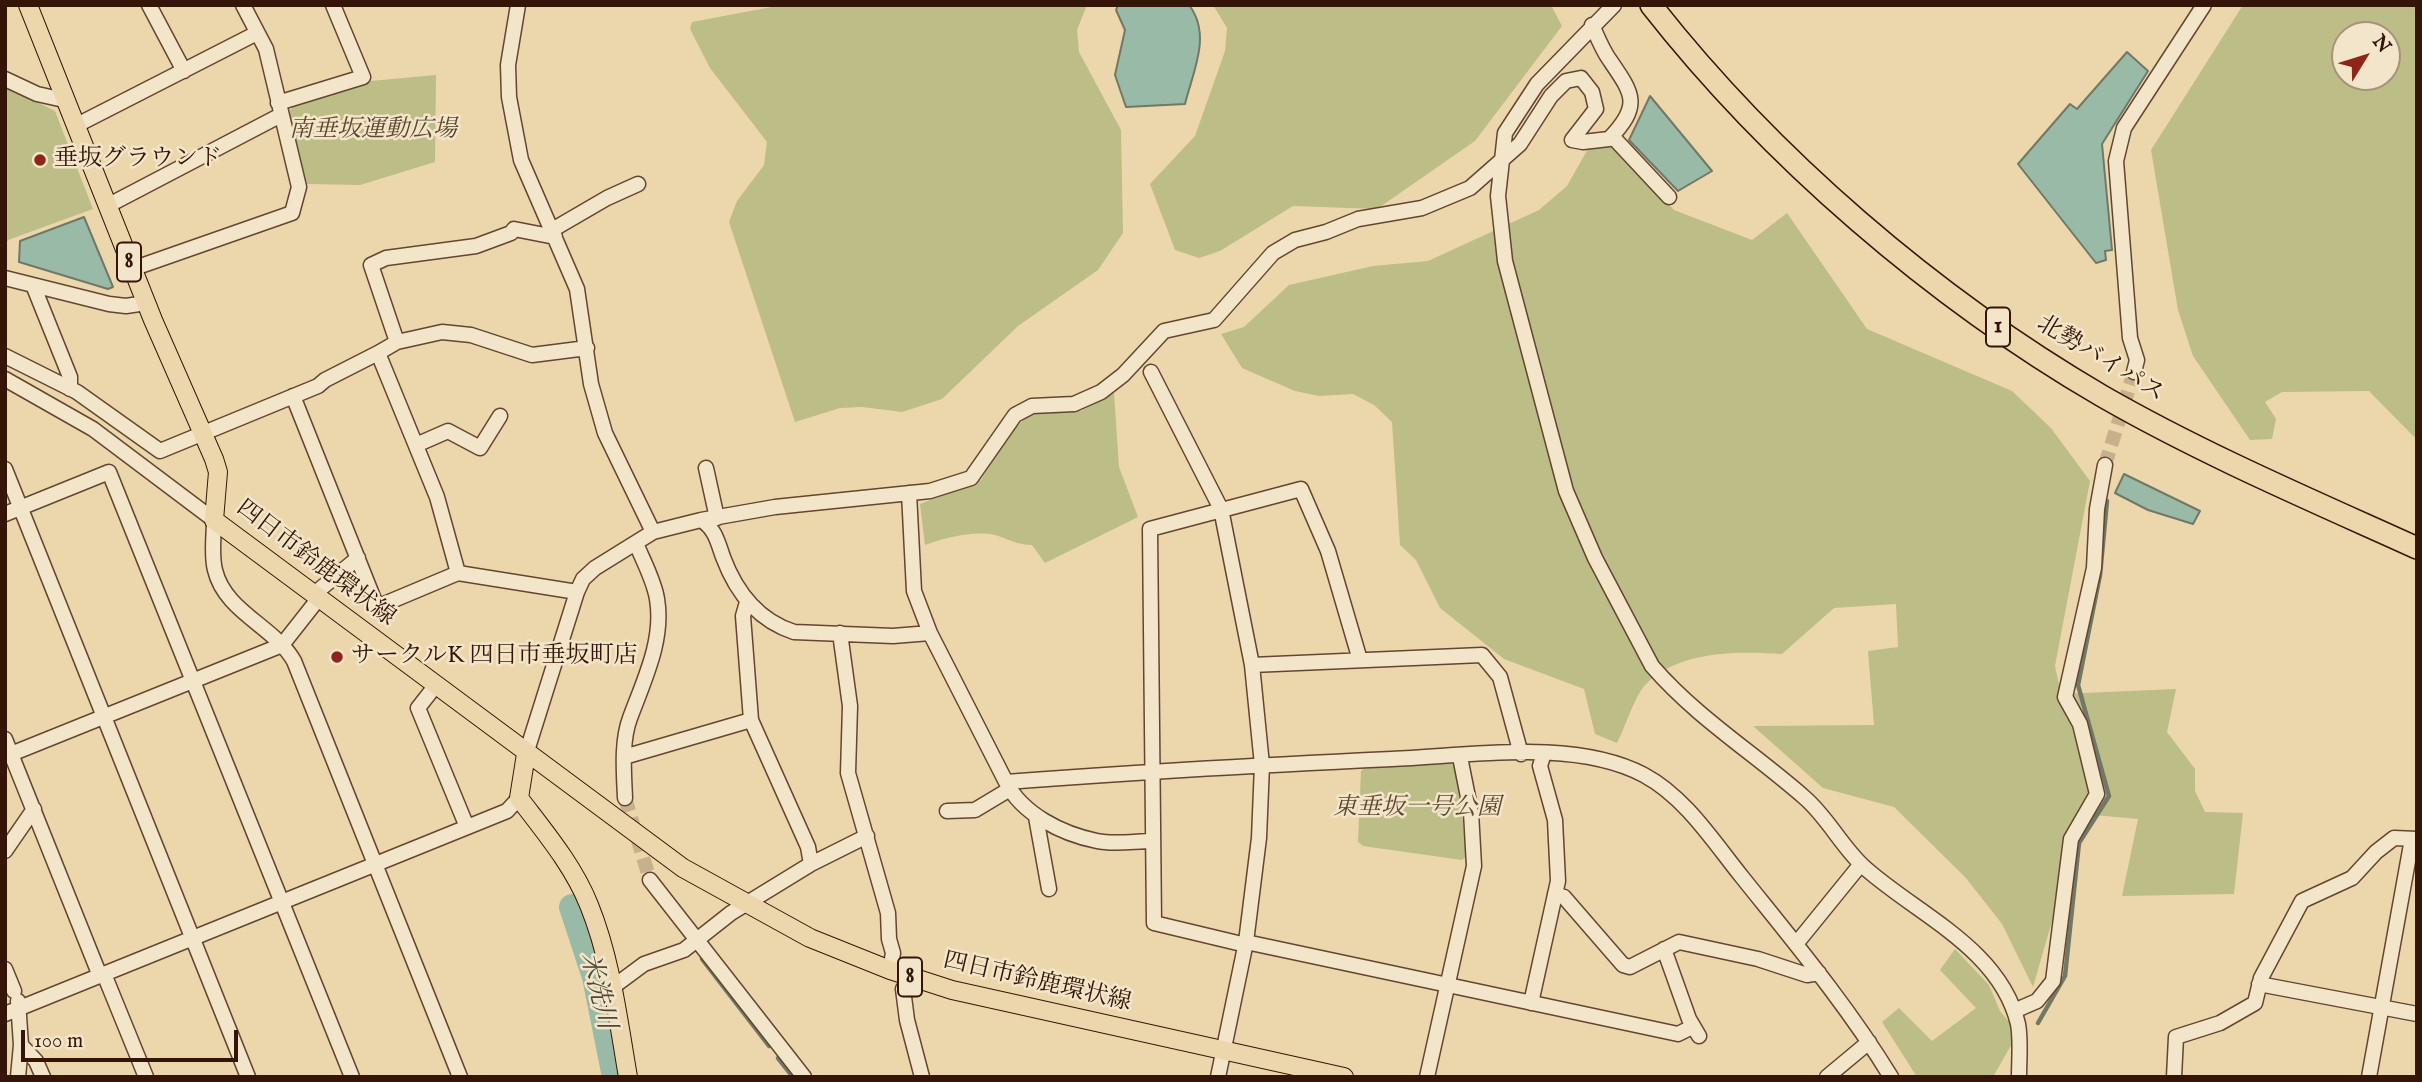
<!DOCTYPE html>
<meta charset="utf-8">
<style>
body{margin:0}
#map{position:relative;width:2422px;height:1082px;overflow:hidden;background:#ecd7ac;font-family:"IM FELL English",serif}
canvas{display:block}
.frame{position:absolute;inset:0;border:7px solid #341507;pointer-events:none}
.north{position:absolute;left:2331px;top:21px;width:70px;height:70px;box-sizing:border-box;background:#f3e5c9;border:2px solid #a7927b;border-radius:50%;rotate:52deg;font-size:19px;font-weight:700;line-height:28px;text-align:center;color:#341507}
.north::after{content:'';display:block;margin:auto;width:24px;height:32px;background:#8f2418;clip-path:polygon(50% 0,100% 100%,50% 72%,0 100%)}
.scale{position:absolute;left:21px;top:1030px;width:217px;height:32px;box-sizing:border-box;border:4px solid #341507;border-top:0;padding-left:9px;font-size:21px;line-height:24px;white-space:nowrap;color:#341507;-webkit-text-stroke:5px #f3e5c9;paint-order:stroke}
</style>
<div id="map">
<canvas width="2422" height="1082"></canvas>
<div class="frame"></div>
<div class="north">N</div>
<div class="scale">100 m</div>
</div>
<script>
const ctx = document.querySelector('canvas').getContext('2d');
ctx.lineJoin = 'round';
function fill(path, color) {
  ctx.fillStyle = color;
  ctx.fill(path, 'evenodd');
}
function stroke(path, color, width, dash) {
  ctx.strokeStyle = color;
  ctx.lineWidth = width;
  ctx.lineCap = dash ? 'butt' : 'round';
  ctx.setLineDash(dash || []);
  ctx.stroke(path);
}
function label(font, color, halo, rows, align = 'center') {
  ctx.font = font + ' "IM FELL English","Noto Serif JP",serif';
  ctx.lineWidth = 5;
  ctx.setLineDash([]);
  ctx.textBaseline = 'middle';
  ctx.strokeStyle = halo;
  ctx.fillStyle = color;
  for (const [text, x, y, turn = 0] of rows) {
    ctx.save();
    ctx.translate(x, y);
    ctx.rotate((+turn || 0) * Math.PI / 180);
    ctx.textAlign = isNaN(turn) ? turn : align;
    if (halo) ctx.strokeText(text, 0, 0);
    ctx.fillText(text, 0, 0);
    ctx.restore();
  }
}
fill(new Path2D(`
 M782,5H1087L1077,30L1079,52L1121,130L1123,233L1098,270L1018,326L942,399L902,412L862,407L840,408L795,422L729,222L737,201L764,165L767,142L710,68L690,29L692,22Z
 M1213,5H1551L1562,26L1475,141L1377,209L1293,206L1220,251L1199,258L1175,250L1150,184L1195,136L1225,51L1227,28Z
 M2243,5H2417V440L2369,391L2282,392L2265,402L2276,419L2272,439L2250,440L2193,356L2178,310L2151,150ZM2387,35V77H2345V35Z
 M436,75L435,162L360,185L307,184L288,113L295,104L370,81Z
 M5,86L55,111L93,209L8,240L5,247Z
 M1613,145L1674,210L1752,240L1787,213L1867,329L2012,391L2051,428L2090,481L2055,666L2061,694L2176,689L2167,732L2195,769V791L2205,812L2243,813L2234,894L2122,896L2138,819L2083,814L2033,987L2002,924L1966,878L1894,807L1823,788L1753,726L1874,725L1868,651L1898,647L1896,604L1834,608L1782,654C1740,651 1679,650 1646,684C1635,695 1625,728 1617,743L1595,734L1584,689L1504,659L1440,608L1416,560L1400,545L1392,422L1374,405L1353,394L1319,396L1295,391L1242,368L1221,334L1244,327L1289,285L1373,266L1428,261L1539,210L1567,186L1589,147Z
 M1114,393L1119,467L1138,517L1045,563L1032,545C1018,545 1008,539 995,535C975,530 943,538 925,545L920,504L981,480L1008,434L1027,417L1043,411H1081Z
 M1451,763L1456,768L1467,856L1462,860L1363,846L1358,842L1361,771L1365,767Z
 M1955,949L1989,985L2000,1011L2018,1033L1993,1077H1917L1882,1022L1899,1008L1932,1041L1976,1008L1940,970Z`), '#bcbd87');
const water = new Path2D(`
 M1118,5H1189C1212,35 1193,71 1185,104L1126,107L1115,75L1125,30L1116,10Z
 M2127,52L2148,71L2102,144L2112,250L2105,251L2106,260L2096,263L2018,164L2070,104L2077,109Z
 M1650,96L1712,171L1678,191L1629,140Z
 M84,217L113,287L108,289L19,262L20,241Z
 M2124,474L2200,511L2193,524L2148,510L2115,493Z`);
fill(water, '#99baa6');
stroke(water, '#717866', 2);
stroke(new Path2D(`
 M702,959L769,1046
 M2038,1023L2065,976L2079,843L2109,796L2078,685L2100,575L2107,501
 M778,1058L793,1077`), '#717866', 4.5);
stroke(new Path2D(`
 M572,907L595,977L615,1077`), '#99baa6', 26);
stroke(new Path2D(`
 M2105,465L2134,372
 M625,798L650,880`), '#c7b08b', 14, [14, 7]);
const minor = new Path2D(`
 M149,5L184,71
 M518,5L508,65L509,97L521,160L577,289L591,384L605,433L653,532
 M1614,5L1537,84L1505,133L1498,196L1505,261L1566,491L1595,558L1652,666C1697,718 1754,753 1805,798C1828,818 1842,847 1864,867C1916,914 2000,948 2018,1024C2021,1040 2019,1060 2019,1077
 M5,79L37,94L64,100
 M278,103L363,77L333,5
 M75,126L257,33
 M1612,136L1669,197
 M107,206L281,115
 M552,230L607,198L638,184
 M132,269L292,213L299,187L266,49L243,5
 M5,278L109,304L126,306L146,303
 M33,285L70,377V389
 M397,342L371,265L386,258L476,246L511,233L514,229L555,237
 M378,353L397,342L442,332L471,335L532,355L587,348
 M5,356L77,392L160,451L318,386L325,380L378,353L437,497L458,573
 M1151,372L1221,509L1252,665L1262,765L1259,838L1246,942L1218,1077
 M2134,372L2137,360L2130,338L2116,161L2124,128L2204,5
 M5,379L93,429L214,520C214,536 211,555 215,570C225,612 274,626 294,661L460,1077
 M293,396L377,607L458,573L577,592
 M416,445L448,431L480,448L500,416
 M706,468L717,518
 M5,469L248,1077
 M909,493L914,591L930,633
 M5,514L109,472L352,1077
 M701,520C715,528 718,543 723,557C736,592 757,620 794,632L893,636L930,633L1006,782C1135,772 1264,765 1392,759C1469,756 1574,738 1644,775C1685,797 1713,841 1742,877C1794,942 1847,1005 1891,1077
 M314,594L358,558
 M747,602L743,616L751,720L808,847L811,864
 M840,633L850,706L848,773L888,913L889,939L893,953L890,970
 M1252,665L1482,655L1500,677L1521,754
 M436,685L418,708L467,827
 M5,739L100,976
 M11,754L282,645L319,598
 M526,754L577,592L583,579L595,568L653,532L701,520L775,507L930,491L971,478L1015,415L1032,406L1074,404L1101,392L1123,375L1164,331L1214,320L1273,253L1295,240L1326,232L1358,219L1422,208L1470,188L1520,144L1551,96L1566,81L1581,78L1592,92L1596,109L1572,140L1583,142L1609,139C1642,105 1633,94 1609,59C1602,49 1597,36 1592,25
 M624,757L751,720
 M1006,782C1022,814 1062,834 1097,841C1114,845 1135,841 1153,841
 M625,798C624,773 621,742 630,718C644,680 664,640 657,599C654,580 643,561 636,543
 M947,811L975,810L1010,789
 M1036,817L1049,889
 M5,851L34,809
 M650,880L804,1077
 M1555,894L1564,897L1623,965L1630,967L1679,942L1758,959L1807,975L1819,973
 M1246,942L1678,1034L1692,1027
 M1796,944L1861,864
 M1246,945L1154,923L1150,529L1301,489L1328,551L1360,660
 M1664,949L1689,1019L1699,1036
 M5,969L14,991
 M104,974L146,1077
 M2259,984L2417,1014
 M613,987L644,964L684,950L731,913L811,864L867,836
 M903,989L907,1020L922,1077
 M18,1001L21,1045L18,1077
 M1531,1003L1558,881L1555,820L1540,766L1544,753
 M2014,1011L2037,1001L2053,981L2071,839L2097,794L2080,724L2065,697L2094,568L2097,509L2105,465
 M5,1014L507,811L519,798
 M21,1045L36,1061L43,1077
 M1427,1077L1474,866L1471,812L1460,757
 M1827,1077L1869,1042
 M2174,1077L2176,1037L2220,1023L2255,1003L2261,978L2302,901L2352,878L2376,852L2394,838L2417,839
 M2369,1077L2412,839`);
const major = new Path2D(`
 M28,5L153,320L214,459L218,472L214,520L683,868L810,938L890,970L952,990L1344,1077
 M526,754L519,798C544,831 573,865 589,905C611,959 618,1019 628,1077`);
const highway = new Path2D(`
 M1651,5C1771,158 1934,298 2102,396C2203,454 2311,500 2417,548`);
stroke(minor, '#624630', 17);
stroke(major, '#341507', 20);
stroke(highway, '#341507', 24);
stroke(minor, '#f3e5c9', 14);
stroke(major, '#ecd7ac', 18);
stroke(highway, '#ecd7ac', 21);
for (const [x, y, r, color] of [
 [40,160,7,"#8f2418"],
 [337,657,7,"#8f2418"]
]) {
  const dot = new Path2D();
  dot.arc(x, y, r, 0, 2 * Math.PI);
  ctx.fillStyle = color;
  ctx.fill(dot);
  stroke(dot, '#f3e5c9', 2.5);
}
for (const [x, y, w] of [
 [129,262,24],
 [1998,327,24],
 [910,977,24]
]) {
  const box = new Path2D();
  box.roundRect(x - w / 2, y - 19.5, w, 39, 5);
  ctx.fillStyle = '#f3e5c9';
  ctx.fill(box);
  stroke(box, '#341507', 2);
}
label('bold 23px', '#341507', null, [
 ["8",129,262],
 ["1",1998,327],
 ["8",910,977]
]);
label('italic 24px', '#5d472d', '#f3e5c9', [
 ["南垂坂運動広場",373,131],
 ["東垂坂一号公園",1417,809]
]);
label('24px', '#341507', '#f3e5c9', [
 ["垂坂グラウンド",54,160],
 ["サークルK 四日市垂坂町店",351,657]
], 'left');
label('24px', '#341507', '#f3e5c9', [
 ["北勢バイパス",2100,360,31],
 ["四日市鈴鹿環状線",315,564,37],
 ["四日市鈴鹿環状線",1037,983,13]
]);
label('italic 26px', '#524737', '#f3e5c9', [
 ["米洗川",596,991,76]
]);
</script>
